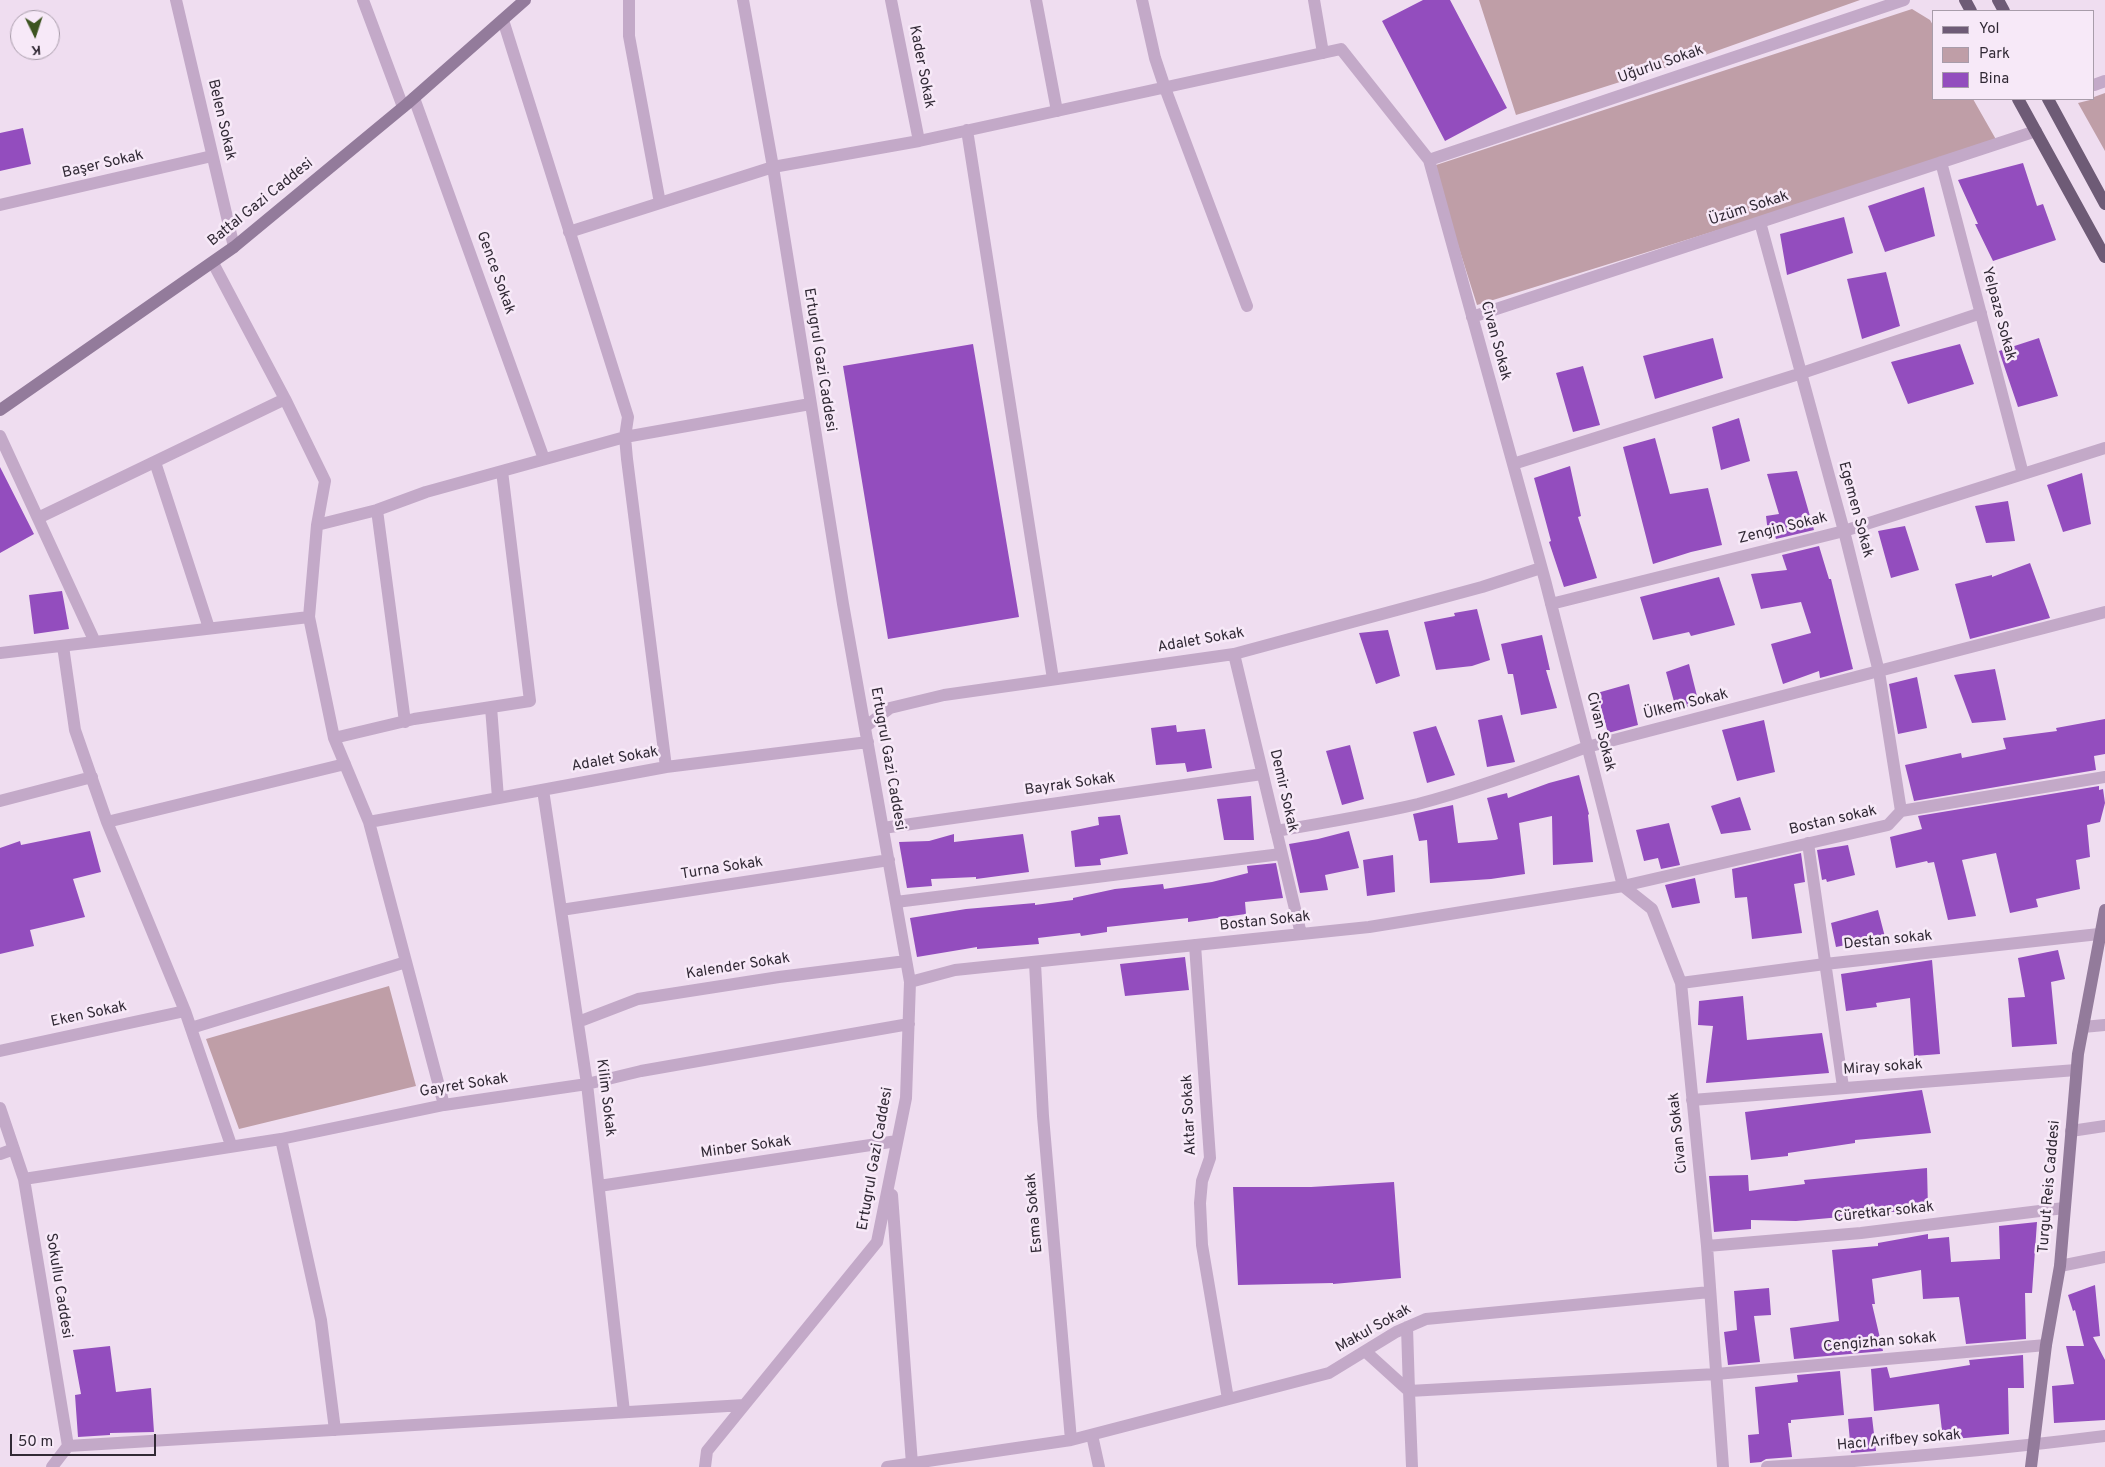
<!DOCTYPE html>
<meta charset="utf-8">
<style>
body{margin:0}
#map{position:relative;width:2105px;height:1467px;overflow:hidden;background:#efddf0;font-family:Overpass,sans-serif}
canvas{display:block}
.legend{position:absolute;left:1932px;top:10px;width:162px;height:90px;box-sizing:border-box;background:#f7e9f8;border:1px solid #a89caa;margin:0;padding:6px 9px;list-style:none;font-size:15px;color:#312935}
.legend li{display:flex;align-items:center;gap:10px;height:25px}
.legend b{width:25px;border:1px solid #a89caa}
.north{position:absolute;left:10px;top:10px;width:50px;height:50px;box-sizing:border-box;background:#f7e9f8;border:1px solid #a89caa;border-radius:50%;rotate:176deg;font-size:14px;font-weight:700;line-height:20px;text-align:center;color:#312935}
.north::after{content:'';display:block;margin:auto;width:18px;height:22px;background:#3d5421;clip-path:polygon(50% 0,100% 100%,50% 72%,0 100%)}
.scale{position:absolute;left:10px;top:1434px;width:146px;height:22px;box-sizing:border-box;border:2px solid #312935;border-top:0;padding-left:6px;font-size:15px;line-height:18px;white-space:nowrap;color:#312935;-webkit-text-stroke:4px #f7e9f8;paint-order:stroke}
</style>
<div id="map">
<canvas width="2105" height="1467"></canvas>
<ul class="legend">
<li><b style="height:6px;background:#6e5b76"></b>Yol</li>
<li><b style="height:14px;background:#bf9ea7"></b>Park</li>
<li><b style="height:14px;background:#934dbe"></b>Bina</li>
</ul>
<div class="north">K</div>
<div class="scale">50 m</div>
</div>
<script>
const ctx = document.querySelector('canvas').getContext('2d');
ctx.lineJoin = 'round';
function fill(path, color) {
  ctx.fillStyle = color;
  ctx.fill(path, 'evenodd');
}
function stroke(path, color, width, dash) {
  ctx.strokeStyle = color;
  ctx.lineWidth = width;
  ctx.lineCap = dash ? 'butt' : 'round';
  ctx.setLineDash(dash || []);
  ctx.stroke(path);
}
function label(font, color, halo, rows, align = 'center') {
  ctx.font = font + ' Overpass,sans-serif';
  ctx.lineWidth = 5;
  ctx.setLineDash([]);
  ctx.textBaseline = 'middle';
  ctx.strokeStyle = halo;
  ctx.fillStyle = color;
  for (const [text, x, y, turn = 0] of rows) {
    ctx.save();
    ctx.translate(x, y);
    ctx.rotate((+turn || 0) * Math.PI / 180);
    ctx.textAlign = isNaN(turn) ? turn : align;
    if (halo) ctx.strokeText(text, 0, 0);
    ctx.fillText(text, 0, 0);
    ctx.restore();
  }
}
fill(new Path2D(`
 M1479,0H1860L1705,55L1516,115Z
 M1912,9L1930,20L1934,27V99H1973L1998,143L1477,305L1433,166Z
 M2105,93V151L2078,103L2094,99V97Z
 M389,986L416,1086L239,1129L206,1039Z`), '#bf9ea7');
fill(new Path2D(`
 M1423,0H1450L1507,108L1445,141L1382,21Z
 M23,128L31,164L0,171V133Z
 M2023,163L2037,206L2043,204L2056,240L1993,261L1975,224H1978L1958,180Z
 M1924,187L1935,236L1885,252L1868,206Z
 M1844,217L1853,253L1787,275L1780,234Z
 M1886,272L1900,326L1862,339L1847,279Z
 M1713,338L1723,378L1655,399L1643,356Z
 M2039,338L2058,396L2018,407L1999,351Z
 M973,344L1019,617L888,639L843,366Z
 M1960,344L1974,384L1908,404L1891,362Z
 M1583,366L1600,425L1573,432L1556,373Z
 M1739,418L1750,461L1721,470L1712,427Z
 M1655,438L1670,494L1708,488L1722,545L1691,552L1653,564L1623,447Z
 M1570,466L1581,516L1578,517L1597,578L1564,587L1549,542L1551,541L1534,478Z
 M0,467L34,534L0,553Z
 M1797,471L1814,530L1776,539L1774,532L1768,533L1766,516L1779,514L1767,474Z
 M2082,473L2091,524L2063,532L2047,485Z
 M2008,501L2015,541L1986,543L1975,506Z
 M1905,526L1919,570L1891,578L1878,531Z
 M1819,546L1829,579H1831L1853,669L1820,678L1819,671L1783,684L1771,644L1811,633L1801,602L1761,609L1751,574L1787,570L1782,555Z
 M2030,563L2050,618L1970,639L1955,584L1992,575V577Z
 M1719,577L1735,625L1691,636L1689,632L1653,640L1640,597Z
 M62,591L69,629L34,634L29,595Z
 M1477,609L1490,660L1472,666L1436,670L1424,622L1455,616L1454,613Z
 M1388,630L1400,676L1376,684L1359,633Z
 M1542,635L1550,670H1546L1557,708L1521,715L1513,674H1508L1501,644Z
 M1689,664L1699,704L1676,709L1666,672Z
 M1995,669L2006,720L1972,723L1954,675Z
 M1917,677L1927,728L1898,734L1889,684Z
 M1629,684L1638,725L1608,733L1597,693Z
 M1502,715L1515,762L1487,767L1478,720Z
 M2105,719V754L2094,756L2096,770L1914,801L1905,765L1961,753L1962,758L2006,749L2003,738L2057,731L2056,728Z
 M1764,720L1775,772L1737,781L1722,730Z
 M1176,725L1177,732L1205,729L1212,768L1187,772L1185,763L1156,765L1151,728Z
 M1436,726L1455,775L1427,783L1413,732Z
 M1350,745L1364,799L1342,805L1326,751Z
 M1579,775L1589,814L1588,815L1593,862L1553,865L1552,816L1519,823L1525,874L1491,879L1430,883L1427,840L1419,841L1413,814L1453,805L1458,843L1495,840L1498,839L1487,798L1507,793L1508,798L1549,783Z
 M2099,786V790L2103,789L2105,803L2100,822L2087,825L2090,857L2076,860L2080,889L2036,899L2038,907L2010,913L1996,853L1962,860L1976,916L1948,920L1934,862L1928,863L1927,861L1896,868L1890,837L1922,829L1918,816Z
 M1251,796L1254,840H1224L1217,799Z
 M1740,797L1751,830L1721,834L1711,806Z
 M1120,815L1128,854L1100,859L1101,865L1075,867L1071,831L1099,825L1098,817Z
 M1669,823L1680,865L1661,869L1658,858L1644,861L1636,830Z
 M90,831L101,872L73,879L85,917L30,930L34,946L0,954V848L20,841L21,845Z
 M1349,831L1359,868L1325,875L1328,890L1300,893L1289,844L1318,839Z
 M954,834V842L1023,834L1029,872L976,879V877L931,879L932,886L907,888L899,842L929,841Z
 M1848,845L1855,875L1827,882L1826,879L1822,880L1817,850Z
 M1801,853L1805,882L1794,884L1802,933L1752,939L1747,897L1735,898L1732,869Z
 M1393,855L1395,892L1367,896L1363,860Z
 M1276,863L1283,898L1245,902L1246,914L1188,922V918L1107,927V932L1081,936L1080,933L1038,938L1039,944L977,949V947L917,957L910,918L966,909L1035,903V905L1073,900V898L1115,889L1163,884L1164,889L1212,882L1248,873L1247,866Z
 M1695,878L1700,903L1672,908L1665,885Z
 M1878,910L1885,937L1836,947L1831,923Z
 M2058,950L2065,979L2051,982L2057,1044L2012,1047L2008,998L2025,997L2018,958Z
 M1185,957L1189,990L1125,996L1120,964Z
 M1932,960L1940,1054L1914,1056L1910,998L1876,1003L1877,1007L1846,1011L1841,974Z
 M1743,996L1747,1040L1822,1033L1829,1073L1706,1083L1713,1026L1698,1025L1699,1001Z
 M1922,1090L1931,1133L1855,1140V1143L1788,1153V1156L1751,1160L1745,1112Z
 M1927,1168L1928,1209L1895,1212L1864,1211V1215L1796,1221L1751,1220V1229L1714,1232L1709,1176L1748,1175L1749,1191L1805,1184L1804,1180Z
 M1394,1182L1401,1278L1333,1284V1283L1238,1285L1233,1187H1311Z
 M2037,1222L2032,1293H2025L2026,1339L1966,1344L1959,1297L1923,1299L1921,1270L1872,1279L1875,1304H1872L1883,1351L1794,1359L1790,1328L1839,1321L1832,1250L1878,1246V1243L1928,1234V1239L1949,1237L1951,1262L2000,1259L1999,1226Z
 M2095,1285L2100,1336L2093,1337L2105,1360V1420L2054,1423L2052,1386L2074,1384L2066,1346H2084L2075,1310L2073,1311L2068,1295Z
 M1769,1288L1771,1315L1754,1316L1760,1362L1728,1365L1724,1332L1737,1330L1734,1291Z
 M110,1346L116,1392L151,1388L154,1432L110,1433V1435L78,1437L75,1395L81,1394L73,1350Z
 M2023,1355L2024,1388H2008L2009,1434L1943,1440L1939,1404L1874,1411L1871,1369L1887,1367L1890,1378L1970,1365L1969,1360Z
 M1840,1371L1844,1415L1791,1420V1423H1788L1792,1457L1766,1459L1761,1462L1750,1463L1748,1435L1759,1434L1755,1387L1798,1382L1797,1375Z
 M1872,1417L1876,1451L1851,1453L1848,1419Z`), '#934dbe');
stroke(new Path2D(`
 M176,0L234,247
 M363,0L403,107
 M629,0V36L660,203
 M891,0L919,141
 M1036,0L1057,111
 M1142,0L1155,58L1165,88L1247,306
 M1314,0L1323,53
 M503,20L628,417L625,437L627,459L666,767
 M2094,85L2105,81
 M414,98L544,459
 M967,130L1053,679
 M1429,160L1904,0
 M1941,162L2023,474
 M0,205L212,156
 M1760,222L1844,531L1879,672L1901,811
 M569,232L773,167L919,141L1341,49L1429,160L1545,580L1623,886L1652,909L1681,983L1707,1246L1723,1467
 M213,263L285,399L325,481L317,525L309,617L334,738L369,822L444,1105
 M1472,317L2036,131
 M0,436L95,642
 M155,462L209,628
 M1513,464L1802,373L1981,313
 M377,510L405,722
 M38,518L285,399
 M317,525L377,510L426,492L625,437L810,404
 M1551,604L1844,531L2105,448
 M63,646L75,730L107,822L185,1011L231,1145
 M0,653L309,617
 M1234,654L1301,934
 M491,707L498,798
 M865,727L890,708L944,695L1234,654L1482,587L1541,568
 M334,738L414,719L530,701L502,471
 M543,790L587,1084L624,1412
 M0,801L92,777
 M107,822L345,764
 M369,822L666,767L868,742
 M883,828L1262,774
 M1276,831C1324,823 1371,815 1418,804C1475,789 1532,768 1587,747L2105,612
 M1808,843L1843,1087
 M896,902L1281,854
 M561,910L889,860
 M1195,945L1210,1158L1202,1181L1200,1203L1202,1245L1228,1399
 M1035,963L1043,1116L1071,1440L1329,1373L1396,1332L1426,1319L1710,1292
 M910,982L955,970L1369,927L1623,886L1888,825L1901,811L2105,777
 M1681,983L1825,964L2099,934
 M578,1022L638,999L779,977L906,961
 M2083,1027L2105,1025
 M191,1028L406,962
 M0,1051L185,1011
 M1692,1100L2076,1070
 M0,1108L24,1179L68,1446L52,1467
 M2071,1131L2105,1126
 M281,1139L321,1320L335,1430
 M0,1154L14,1149
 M24,1179L281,1139L444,1105L587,1084L641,1071L909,1024
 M599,1186L897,1141
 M892,1195L912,1464
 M1707,1246L1861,1233L2064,1208
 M2060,1266L2105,1257
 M1407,1327L1409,1391L1716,1374L2046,1345
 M1366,1352L1409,1391L1412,1467
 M1092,1435L1099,1467
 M68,1446L744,1405
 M705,1467L707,1451L877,1242L906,1098L910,982L843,604L773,167L743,0
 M887,1467L1071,1440
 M1767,1467C1880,1460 1993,1450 2105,1436`), '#c3a9c8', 12);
stroke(new Path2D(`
 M0,410L234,247L407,104L525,0
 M2031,1467L2046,1345L2060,1266L2078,1054L2105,910`), '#937b9b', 12);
stroke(new Path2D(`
 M1965,0L1971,11
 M1998,0L2004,11
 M2018,99L2105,257
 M2048,99L2105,204`), '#6e5b76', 12);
label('15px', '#312935', '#f7e9f8', [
 ["Uğurlu Sokak",1661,65,-19],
 ["Kader Sokak",921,67,79],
 ["Belen Sokak",221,120,77],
 ["Başer Sokak",103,165,-13],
 ["Battal Gazi Caddesi",261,203,-39],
 ["Üzüm Sokak",1749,209,-18],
 ["Gence Sokak",495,273,70],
 ["Yelpaze Sokak",1998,314,75],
 ["Civan Sokak",1495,341,75],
 ["Ertugrul Gazi Caddesi",819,360,81],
 ["Egemen Sokak",1855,510,75],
 ["Zengin Sokak",1783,529,-14],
 ["Adalet Sokak",1201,641,-10],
 ["Ülkem Sokak",1686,705,-14],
 ["Civan Sokak",1600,732,76],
 ["Ertugrul Gazi Caddesi",887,759,80],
 ["Adalet Sokak",615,760,-10],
 ["Bayrak Sokak",1070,785,-8],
 ["Demir Sokak",1283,791,77],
 ["Bostan sokak",1833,821,-13],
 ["Turna Sokak",722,869,-9],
 ["Bostan Sokak",1265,922,-6],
 ["Destan sokak",1888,941,-6],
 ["Kalender Sokak",738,967,-9],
 ["Eken Sokak",89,1015,-12],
 ["Miray sokak",1883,1068,-4],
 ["Gayret Sokak",464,1086,-9],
 ["Kilim Sokak",605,1098,83],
 ["Aktar Sokak",1190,1115,-93],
 ["Civan Sokak",1679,1133,-96],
 ["Minber Sokak",746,1148,-8],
 ["Ertugrul Gazi Caddesi",876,1159,-80],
 ["Turgut Reis Caddesi",2050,1187,-85],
 ["Esma Sokak",1035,1213,-95],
 ["Cüretkar sokak",1884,1213,-6],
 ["Sokullu Caddesi",58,1286,81],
 ["Makul Sokak",1374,1329,-29],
 ["Cengizhan sokak",1880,1343,-5],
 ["Hacı Arifbey sokak",1899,1441,-5]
]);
</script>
